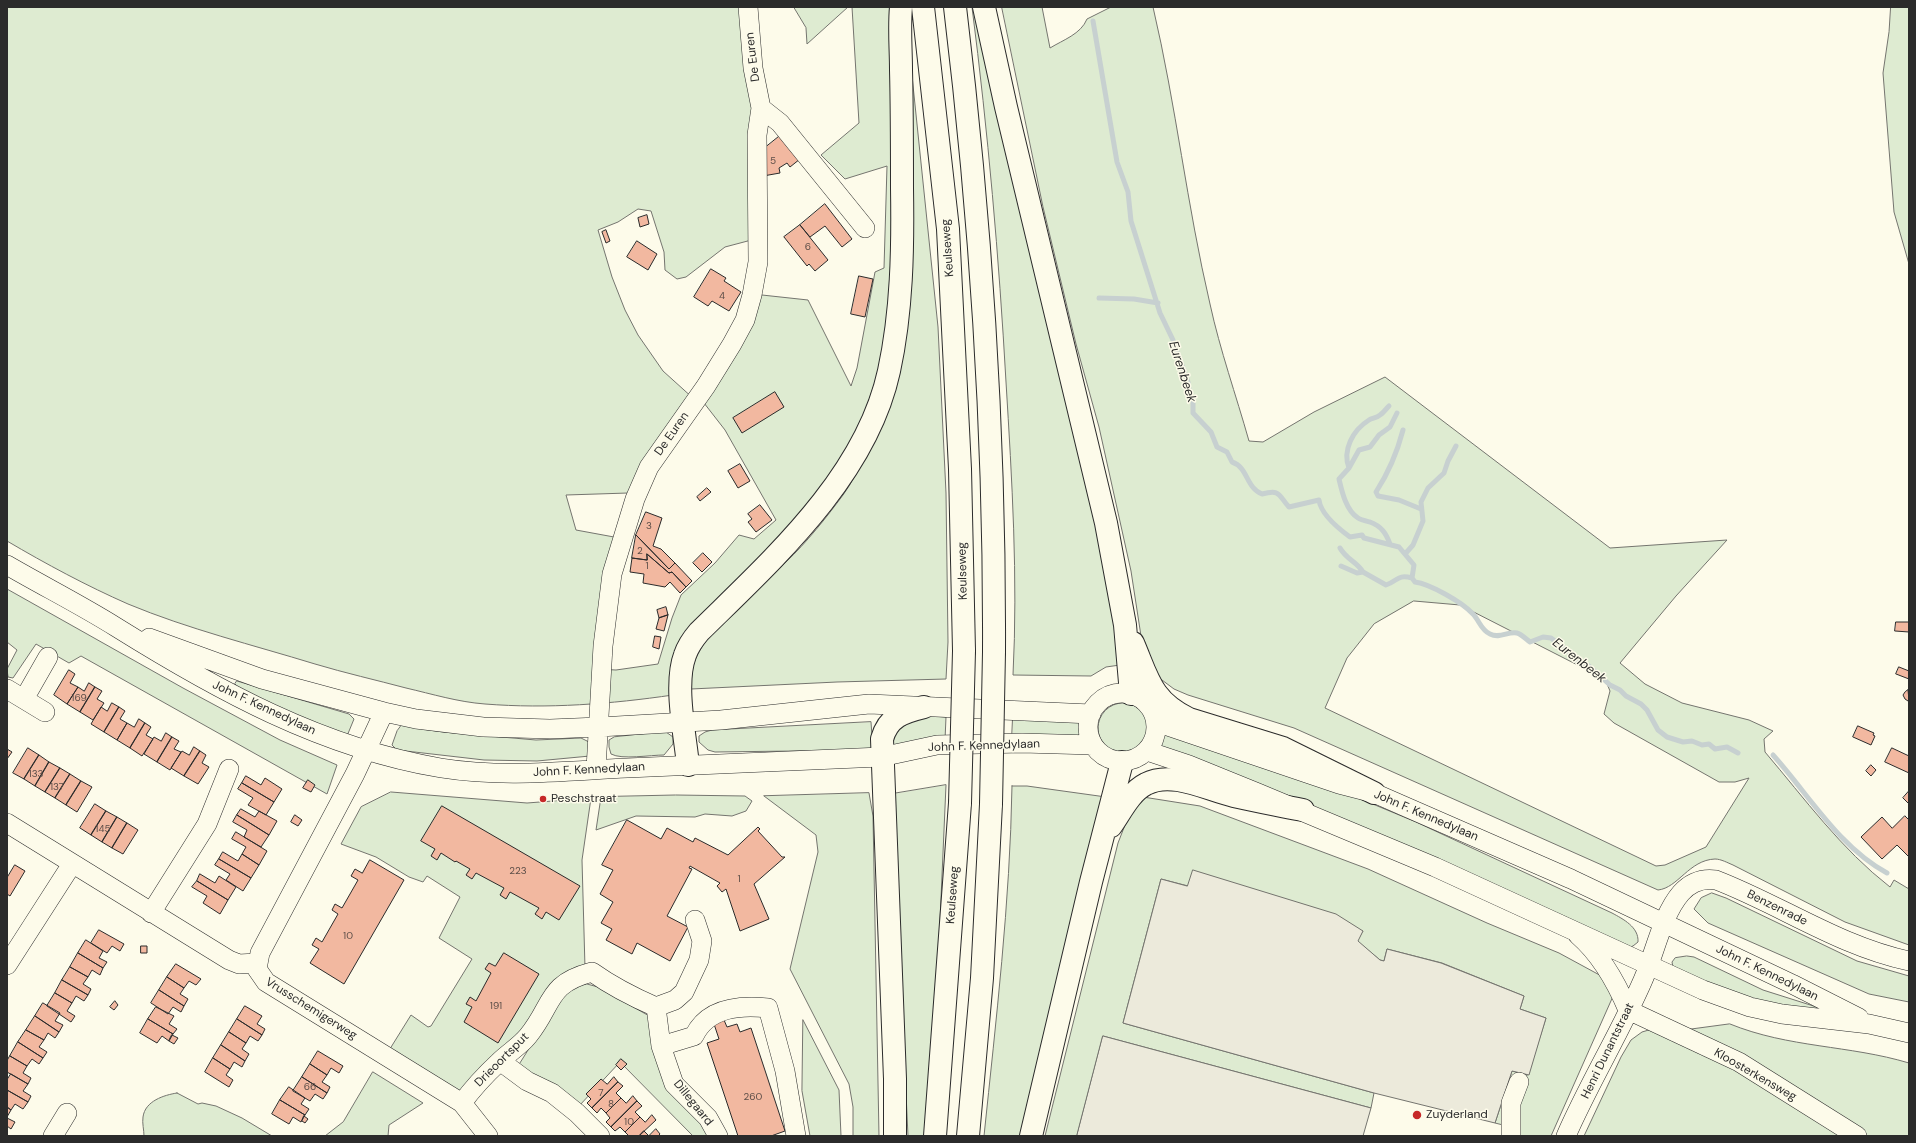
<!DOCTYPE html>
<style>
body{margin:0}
#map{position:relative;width:1916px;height:1143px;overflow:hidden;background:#fdfbea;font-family:"DM Sans",sans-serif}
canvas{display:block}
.frame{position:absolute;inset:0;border:8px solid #2b2b2b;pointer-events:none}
</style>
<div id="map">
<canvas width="1916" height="1143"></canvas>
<div class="frame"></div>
</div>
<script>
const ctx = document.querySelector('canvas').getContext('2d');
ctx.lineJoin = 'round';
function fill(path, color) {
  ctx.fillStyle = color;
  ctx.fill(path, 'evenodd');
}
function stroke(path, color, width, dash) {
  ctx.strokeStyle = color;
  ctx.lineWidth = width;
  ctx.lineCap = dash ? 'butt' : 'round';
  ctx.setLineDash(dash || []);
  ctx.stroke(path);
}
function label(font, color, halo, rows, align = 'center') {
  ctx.font = font + ' "DM Sans",sans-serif';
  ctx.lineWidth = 3;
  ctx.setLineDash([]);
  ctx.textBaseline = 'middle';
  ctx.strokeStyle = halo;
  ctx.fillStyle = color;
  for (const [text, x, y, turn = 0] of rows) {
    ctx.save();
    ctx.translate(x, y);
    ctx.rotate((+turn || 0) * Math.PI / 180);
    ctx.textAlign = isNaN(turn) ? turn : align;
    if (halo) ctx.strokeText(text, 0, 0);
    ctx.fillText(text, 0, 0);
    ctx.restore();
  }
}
const green = new Path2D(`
 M7,7H744L749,46L759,238L725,247L686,277L677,279L665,270L664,252L651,211L638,209L618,222L598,230L612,277L625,310L638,335L663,371L694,399L628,493L566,495L576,530L614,537L597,669L616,670L658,664L672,618L681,595L715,563L739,535L754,539L776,520L725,430L704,403L762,295L808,300L851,386L857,368L875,272L884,268L887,166L845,179L821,155L859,123L852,7H892L891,308L881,363L866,410L838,467L820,494L698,625L673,695C611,704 548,709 485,704C458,702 432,694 406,688C376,680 345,673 315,664C253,645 188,629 128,604C87,586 46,564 7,541Z
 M794,7H848L807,44L806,28Z
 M972,7H980L1100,518L1120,665L1106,667L1091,676L1013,675C1018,578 1012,480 1006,382C999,257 988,132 972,7Z
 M1002,7H1042L1050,48C1063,40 1081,34 1087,19L1111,7H1153C1176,105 1187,206 1210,304C1220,350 1236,395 1249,441L1263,442L1314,412L1385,377L1610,548L1727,540L1676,596L1620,663L1645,684L1682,703L1749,720L1773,731L1764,739L1765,752C1805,799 1841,849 1890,887L1894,880L1909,889V945L1845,922L1733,865C1728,863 1721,859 1715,859C1689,860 1678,888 1658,890L1294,728L1188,695L1174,689L1154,674L1143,649L1131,571L1099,427L1076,344L1043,207ZM1414,601L1460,605L1605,679L1610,691L1604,714L1614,723L1719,782H1735L1749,778L1706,847L1665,865L1656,866L1325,708L1347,658L1374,624Z
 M1891,7H1909V264L1894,212L1883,73L1889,32Z
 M908,37L938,327L946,493L948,642L946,679L837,682L691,689C691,677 692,664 698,654C715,621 759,587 786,562C807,542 826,518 843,495C860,472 874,433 885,407Z
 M7,589L183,688L280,740L337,765L327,794L81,656L69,663L36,644L13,678L8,677L7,669L17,650L7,642Z
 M237,681L349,714L354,719L347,736L311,724L239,688L235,684Z
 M1098 728a25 25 0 1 1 50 0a25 25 0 1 1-50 0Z
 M919,715L946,717L945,740L897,748L888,743L895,730Z
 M1013,717L1084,720L1082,731L1084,740L1012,738Z
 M404,722L422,729L443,732L536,740L581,738L589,742L590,756L537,761L484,760L397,750L392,745L397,731Z
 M871,722L873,750L715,752L708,750L699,742V736L705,732L712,730Z
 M659,732H666L673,737V744L664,755C650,755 622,760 611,754L609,747V740L614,737Z
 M1162,732L1315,780L1416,822L1612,913C1623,919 1639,927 1638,942L1633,946L1630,947L1158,749Z
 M946,785L937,989L927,1136H908L892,794Z
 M1012,786H1027L1106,797L1026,1136H984C996,1020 1010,903 1012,786Z
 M391,792L527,803L591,798L582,860L585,968L507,1058L461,1096L388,1052L411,1015L428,1027L431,1026L472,959L439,938L460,897L427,876L423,882L409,877L376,857L341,844L361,807Z
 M869,793L873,816L879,1136H853V1107L849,1084L790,969L818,852L816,835L764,796Z
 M676,795L745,796L752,801L746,811L732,816L705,814L695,817L636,816L596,830L601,797Z
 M1143,797L1200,806L1368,869L1487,923L1559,953L1618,985L1551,1136H1520L1519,1129L1495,1123L1512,1071L1528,1075L1546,1018L1520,1009L1524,996L1442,963L1387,949L1384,961L1380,960L1357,941L1363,931L1161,879L1123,1023L1374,1093L1371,1108L1103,1036L1077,1136H1045L1118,843L1132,807Z
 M1712,893L1726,898L1857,961L1909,976V1002L1869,994L1708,923L1694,909L1701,898Z
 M1687,956L1694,957L1763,990L1823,1009V1011L1769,1004L1724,991L1673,967L1672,962L1675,958Z
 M587,984L598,987L651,1017L694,1114L709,1136H693L620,1062L579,1106L518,1066L559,1001L575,986Z
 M803,1020L839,1090L841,1136H810L802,1091Z
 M1730,1024C1789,1048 1849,1045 1909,1063V1136H1584L1621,1057L1631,1040L1642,1032L1652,1029L1668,1032Z
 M373,1072L423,1103L389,1125L388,1136H325L343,1122Z
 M177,1093L198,1104L202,1103L216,1106L242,1118L272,1136H144C144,1130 142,1123 143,1117C145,1101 164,1095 177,1093Z`);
fill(green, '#deebd1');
stroke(green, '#74746e', 1);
const parking = new Path2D(`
 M1193,870L1336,914L1363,931L1358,941L1380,960L1384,961L1387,949L1441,963L1524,996L1520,1009L1546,1018L1529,1075L1512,1071L1495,1123L1374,1093L1123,1023L1161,879L1187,886Z
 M1103,1036L1371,1108L1363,1136H1077Z`);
fill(parking, '#eceadb');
stroke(parking, '#74746e', 1);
stroke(new Path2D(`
 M1093,21L1117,162L1128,192L1131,221L1160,313L1173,340L1188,382L1190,396L1193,402V413L1211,432L1217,447L1227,452L1232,462C1248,467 1246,488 1262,494C1281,489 1278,495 1289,507L1319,500C1321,515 1339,529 1350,537L1362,535L1364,538L1399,547L1414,565L1412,578L1415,582C1430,584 1462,602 1473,614C1479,620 1481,630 1490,634C1500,639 1508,631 1517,633C1521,634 1526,639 1530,642L1543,637L1551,638L1563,647L1581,665L1589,666L1610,685L1620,690L1626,696L1641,704L1647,710L1658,730L1667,737L1683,742L1692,741L1702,745L1709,744L1715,749L1727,747L1738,753
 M1099,298L1134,299L1158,303
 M1403,430C1397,453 1389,472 1376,492L1378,496L1399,500L1421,509
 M1349,468C1342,450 1353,430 1369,420C1372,418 1377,418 1380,415C1383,413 1386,409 1389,406
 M1390,544C1386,533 1381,526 1370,522C1366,521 1361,520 1358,518C1346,510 1342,492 1339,479L1349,468L1359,450L1370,447L1379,435L1390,427L1397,413
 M1340,548C1346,559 1357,562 1363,572
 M1405,554L1413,545L1423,521L1421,502L1428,488L1444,473L1448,461L1456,446
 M1341,566L1357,573L1363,572L1386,585C1398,581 1397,574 1412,578
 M1773,755C1809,795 1839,847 1887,873`), '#c7d0d0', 5);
const building = new Path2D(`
 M781,135L800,159L790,167L787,163L779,168L780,173L763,176L761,151Z
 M825,204L852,239L842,247L825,226L810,237L800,225Z
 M647,215L649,224L640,227L638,218Z
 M800,225L828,260L815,271L809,264L807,266L784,237Z
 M606,230L610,241L606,243L602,232Z
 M637,241L657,254L648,270L627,257Z
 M711,269L726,278L724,281L741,292L729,311L712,301L708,306L694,297Z
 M859,276L873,279L865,317L851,314Z
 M775,392L784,407L742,433L733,418Z
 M740,464L750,481L738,488L728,471Z
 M707,488L711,492L700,501L697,497Z
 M760,505L772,520L756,532L748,522L752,519L748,514Z
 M646,512L662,518L653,546L661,549L675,563L669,569L636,535Z
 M636,535L669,569L675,563L692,581L686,587L672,572L669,573L647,554V560L632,558Z
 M703,553L712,562L702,572L693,563Z
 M647,554L669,573L672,572L686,587L680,593L670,582L665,587L643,583L644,574L630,572L632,558L647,560Z
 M666,607L668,615L659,618L657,610Z
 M668,615L664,631L656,629L659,618Z
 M1896,622H1909V632L1895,631Z
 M655,636L661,637L659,649L653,647Z
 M1899,667L1909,671V679L1896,674Z
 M69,670L75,674L70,683L78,687L67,704L54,695Z
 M89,683L95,687L80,712L67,704L78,687L84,691Z
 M95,687L102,691L97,699L104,703L93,720L80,712Z
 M1908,690L1909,700L1908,701L1905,699L1903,695L1905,692Z
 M112,703L119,707L104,732L91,724L101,707L107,711Z
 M119,707L125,711L120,719L127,723L117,740L104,732Z
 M139,719L145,723L130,748L117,740L127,723L134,727Z
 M145,723L151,727L146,735L153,739L142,756L130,748Z
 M1858,726L1874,733L1873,735L1875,736L1871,745L1853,737Z
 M166,733L172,737L157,762L144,754L154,737L161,741Z
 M172,737L179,741L174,749L181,752L170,770L157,762Z
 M194,747L200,751L184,776L171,768L182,751L189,755Z
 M28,748L39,755L24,779L13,773Z
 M1892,748L1909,756V773L1885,762Z
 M7,749L12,752L7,759Z
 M200,751L206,755L202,763L209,767L198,784L184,776Z
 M39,755L49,762L35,786L24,779Z
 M49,762L60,768L45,792L35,786Z
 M1871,765L1876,770L1871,776L1866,771Z
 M60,768L70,774L55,798L45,792Z
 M70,774L81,781L66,805L55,798Z
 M246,776L261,785L265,778L282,789L274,802L242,783Z
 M308,780L315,785L311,792L303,788Z
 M81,781L92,787L77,812L66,805Z
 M242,783L274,802L266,815L248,805L253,798L238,789Z
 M1909,791V804L1903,798Z
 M95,804L106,811L91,835L80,828Z
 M442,806L580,886L559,920L546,912L542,919L535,914L539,908L510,892L506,899L500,895L504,888L476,873L472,879L466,875L470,869L456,861L455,862L441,853L437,860L431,856L435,849L421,841Z
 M241,809L255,817L259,811L277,821L269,835L237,815Z
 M106,811L117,817L102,842L91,835Z
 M237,815L269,835L261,847L244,837L247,830L233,822Z
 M295,815L302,820L298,826L291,822Z
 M1905,816L1909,820V857L1897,845L1882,859L1861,837L1882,817L1892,828Z
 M117,817L127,823L112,848L102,842Z
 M627,820L661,839L667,828L693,842L695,838L728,855L758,827L760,829L758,831L782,857H785L754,884L769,919L740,931L726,889L722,892L717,886L720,883L690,866L689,868L692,869L667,916L688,927L670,961L637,943L632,954L606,940L612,929L601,923L613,902L600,894L613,870L602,865Z
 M127,823L138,830L123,854L112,848Z
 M236,832L267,851L259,865L242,854L246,847L232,839Z
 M223,852L238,861L242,854L259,865L251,878L219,859Z
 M219,859L251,878L243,891L226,880L230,874L215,865Z
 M370,860L404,880L344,984L310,963L319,949L312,945L316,938L322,942L338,914L332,910L335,904L342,908L358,880L351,876L355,869L362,873Z
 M15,865L25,871L10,896L7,894V878Z
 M200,874L215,883L219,876L236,887L228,900L197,881Z
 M197,881L228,900L220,914L203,903L207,896L192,887Z
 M99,930L124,944L120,951L112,946L107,953L91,943Z
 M86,940L103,951L99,958L107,962L103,968L78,953Z
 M141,946H147V953H141Z
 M78,953L103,968L100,975L92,970L88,977L70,967Z
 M504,953L539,974L498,1043L464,1022L472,1007L466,1004L470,997L476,1001L491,973L485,969L489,963L495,966Z
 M176,964L201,979L196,985L189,981L184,988L167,977Z
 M70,967L88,977L83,984L91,989L88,995L62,980Z
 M167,977L184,988L180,994L188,999L184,1006L159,990Z
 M62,980L88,995L84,1001L76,996L72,1003L55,993Z
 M159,990L184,1006L181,1012L173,1007L168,1014L151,1003Z
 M55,993L72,1003L67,1011L75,1016L71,1022L47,1006Z
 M115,1001L118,1005L114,1010L110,1007Z
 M43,1003L60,1013L55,1021L63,1025L59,1032L35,1016Z
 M245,1006L262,1016L257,1024L265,1029L262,1035L237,1019Z
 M156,1007L174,1016L169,1024L177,1029L173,1034L148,1019Z
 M35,1016L59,1032L55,1038L48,1033L44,1040L26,1030Z
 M148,1019L173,1034L169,1041L162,1036L157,1043L140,1033Z
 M237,1019L262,1035L258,1041L250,1036L246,1043L229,1032Z
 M724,1020L727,1027L737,1024L740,1032L751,1028L785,1131L771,1136H738L707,1043L719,1039L714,1024Z
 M26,1030L44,1040L39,1047L47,1052L43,1058L18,1042Z
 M229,1032L246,1043L242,1049L249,1054L245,1061L221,1045Z
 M172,1035L178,1038L174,1044L169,1041Z
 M18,1042L43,1058L39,1064L32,1059L27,1066L10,1056Z
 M221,1045L245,1061L242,1067L234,1062L230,1069L213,1058Z
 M318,1051L343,1066L339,1073L331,1068L327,1075L310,1064Z
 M10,1056L27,1066L23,1073L31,1078L28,1084L7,1072V1061Z
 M213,1058L230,1069L226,1075L233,1080L229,1087L205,1072Z
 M621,1059L627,1064L621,1070L616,1065Z
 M310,1064L327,1075L322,1082L330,1087L327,1093L302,1077Z
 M11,1074L28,1084L23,1091L31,1096L28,1102L7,1090V1080Z
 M302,1077L327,1093L323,1099L315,1094L310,1101L293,1091Z
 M614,1077L618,1082L592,1108L587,1103L591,1099L586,1094L601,1079L607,1084Z
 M618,1082L623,1086L616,1093L621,1098L606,1113L601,1108L597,1113L592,1108Z
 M289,1087L305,1098L301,1104L309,1109L305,1115L280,1100Z
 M7,1090L28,1102L23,1109L15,1104L11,1110L7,1107Z
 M633,1096L637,1101L611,1127L606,1122L610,1118L606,1113L621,1098L626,1103Z
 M280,1100L305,1115L301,1122L293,1117L289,1124L272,1114Z
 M637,1101L642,1106L635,1112L640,1117L625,1132L620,1127L615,1131L611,1127Z
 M7,1107L11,1110L7,1117Z
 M652,1115L656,1120L639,1136H629L625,1132L640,1117L645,1122Z
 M304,1116L308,1119L305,1123L302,1121Z
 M7,1118L15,1122L11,1129L7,1126Z
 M656,1129L660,1134L658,1136H649Z
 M644,1131L649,1136H639Z`);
fill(building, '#f2b8a0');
stroke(building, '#2b2b2b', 1);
const minor = new Path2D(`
 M761,108L780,123L865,228
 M7,565C43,586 81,605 116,627C217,690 322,748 441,768C503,778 565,771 627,768C712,764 797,761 881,757L937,745L1022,743L1093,745
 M149,638L262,679L384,712L416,719L483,727L550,729L599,727L721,720L869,704L1091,714
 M7,689L45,712
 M1088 727a34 34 0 1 1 68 0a34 34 0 1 1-68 0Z
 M24,699L48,657
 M384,712L355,774L260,953L257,969L266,982L462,1103L488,1136
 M1156,722L1339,784L1374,793L1571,879L1792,984L1859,1018
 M1147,751L1189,765L1258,793L1435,867L1703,990L1750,1007L1782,1014L1869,1024L1909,1033
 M596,769L603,646L612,574L635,499L649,467L706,386L732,344L745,320L752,295L758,262L757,135L761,108L753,68L748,7
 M7,823L229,960L239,964L257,963
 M151,913L207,824L229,769
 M1578,935C1600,954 1617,984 1628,1010
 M7,965L72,864
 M656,1007L661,1046L674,1084L708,1118L718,1136
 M1628,1010L1739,1062L1857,1136
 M661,1046L694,1036C708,1007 740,1005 768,1008L785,1071L796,1136
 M500,1061L527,1081L552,1093L577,1113L600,1136
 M462,1103C473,1088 485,1075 499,1062C508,1053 520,1046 528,1036C554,1004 546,984 592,972C613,987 633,997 656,1007L675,1000L684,992L699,960L702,941L695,920
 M53,1136L67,1113
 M1511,1136V1103L1519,1082
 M1566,1136C1589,1083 1620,1033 1643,980C1655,953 1662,915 1681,893C1690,883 1702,878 1716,880C1781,905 1839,946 1909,961`);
const highway = new Path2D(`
 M923,7L948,229L960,469L964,651
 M955,7C981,221 995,436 994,652
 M984,7L1006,107L1106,523L1125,625L1131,694
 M1133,643C1148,678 1151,701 1189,719L1283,748L1374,793
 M688,765C685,734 674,684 685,655C688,646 693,639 699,632C773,559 866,477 889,371C902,311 903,249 902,188C902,148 902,109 901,70C901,49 899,28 901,7
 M1111,826C1121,812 1130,792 1146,784C1172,770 1208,790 1234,796C1257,801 1280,806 1303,810
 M895,1136V1079L882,739C888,717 903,712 924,707
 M935,1136L960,803
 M968,1136L982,978L991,804
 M1031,1136L1091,882L1122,762`);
stroke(minor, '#2b2b2b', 20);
stroke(highway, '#2b2b2b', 24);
stroke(minor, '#fdfbea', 19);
stroke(highway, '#fdfbea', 22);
const highwayBridge = new Path2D(`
 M960,803L964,651
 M991,804L994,652`);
stroke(highwayBridge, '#2b2b2b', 24, []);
stroke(highwayBridge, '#fdfbea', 22);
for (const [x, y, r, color] of [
 [543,799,4,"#c62828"],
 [1417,1115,5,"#c62828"]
]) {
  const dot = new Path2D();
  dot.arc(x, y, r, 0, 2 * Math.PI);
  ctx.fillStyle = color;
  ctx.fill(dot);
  stroke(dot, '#fdfbea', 1.5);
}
label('10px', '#5d4e48', null, [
 ["5",773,161],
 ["6",808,247],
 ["4",722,296],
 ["3",649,526],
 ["2",640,551],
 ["1",647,566],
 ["169",79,698],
 ["133",36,774],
 ["137",57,787],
 ["145",103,829],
 ["223",518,871],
 ["1",739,879],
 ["10",348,936],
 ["191",496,1006],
 ["66",310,1087],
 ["7",601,1093],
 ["260",753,1097],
 ["8",611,1104],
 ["10",629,1122]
]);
label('12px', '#2b2b2b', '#fdfbea', [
 ["De Euren",753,57,-97],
 ["Keulseweg",948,248,-94],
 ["De Euren",672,434,-55],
 ["Keulseweg",963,571,-91],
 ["John F. Kennedylaan",264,708,25],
 ["John F. Kennedylaan",984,746,-2],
 ["John F. Kennedylaan",589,770,-3],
 ["John F. Kennedylaan",1426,816,23],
 ["Keulseweg",953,895,-86],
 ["Benzenrade",1777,908,26],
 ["John F. Kennedylaan",1767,973,26],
 ["Vrusschemigerweg",311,1009,32],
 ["Henri Dunantstraat",1608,1051,-64],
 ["Drieoortsput",502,1060,-45],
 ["Kloosterkensweg",1755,1075,30],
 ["Dillegaard",693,1103,51]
]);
label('12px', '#2b2b2b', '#fdfbea', [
 ["Peschstraat",551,799],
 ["Zuyderland",1426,1115]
], 'left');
label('italic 13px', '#2b2b2b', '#fdfbea', [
 ["Eurenbeek",1182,372,72],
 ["Eurenbeek",1579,661,38]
]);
</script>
